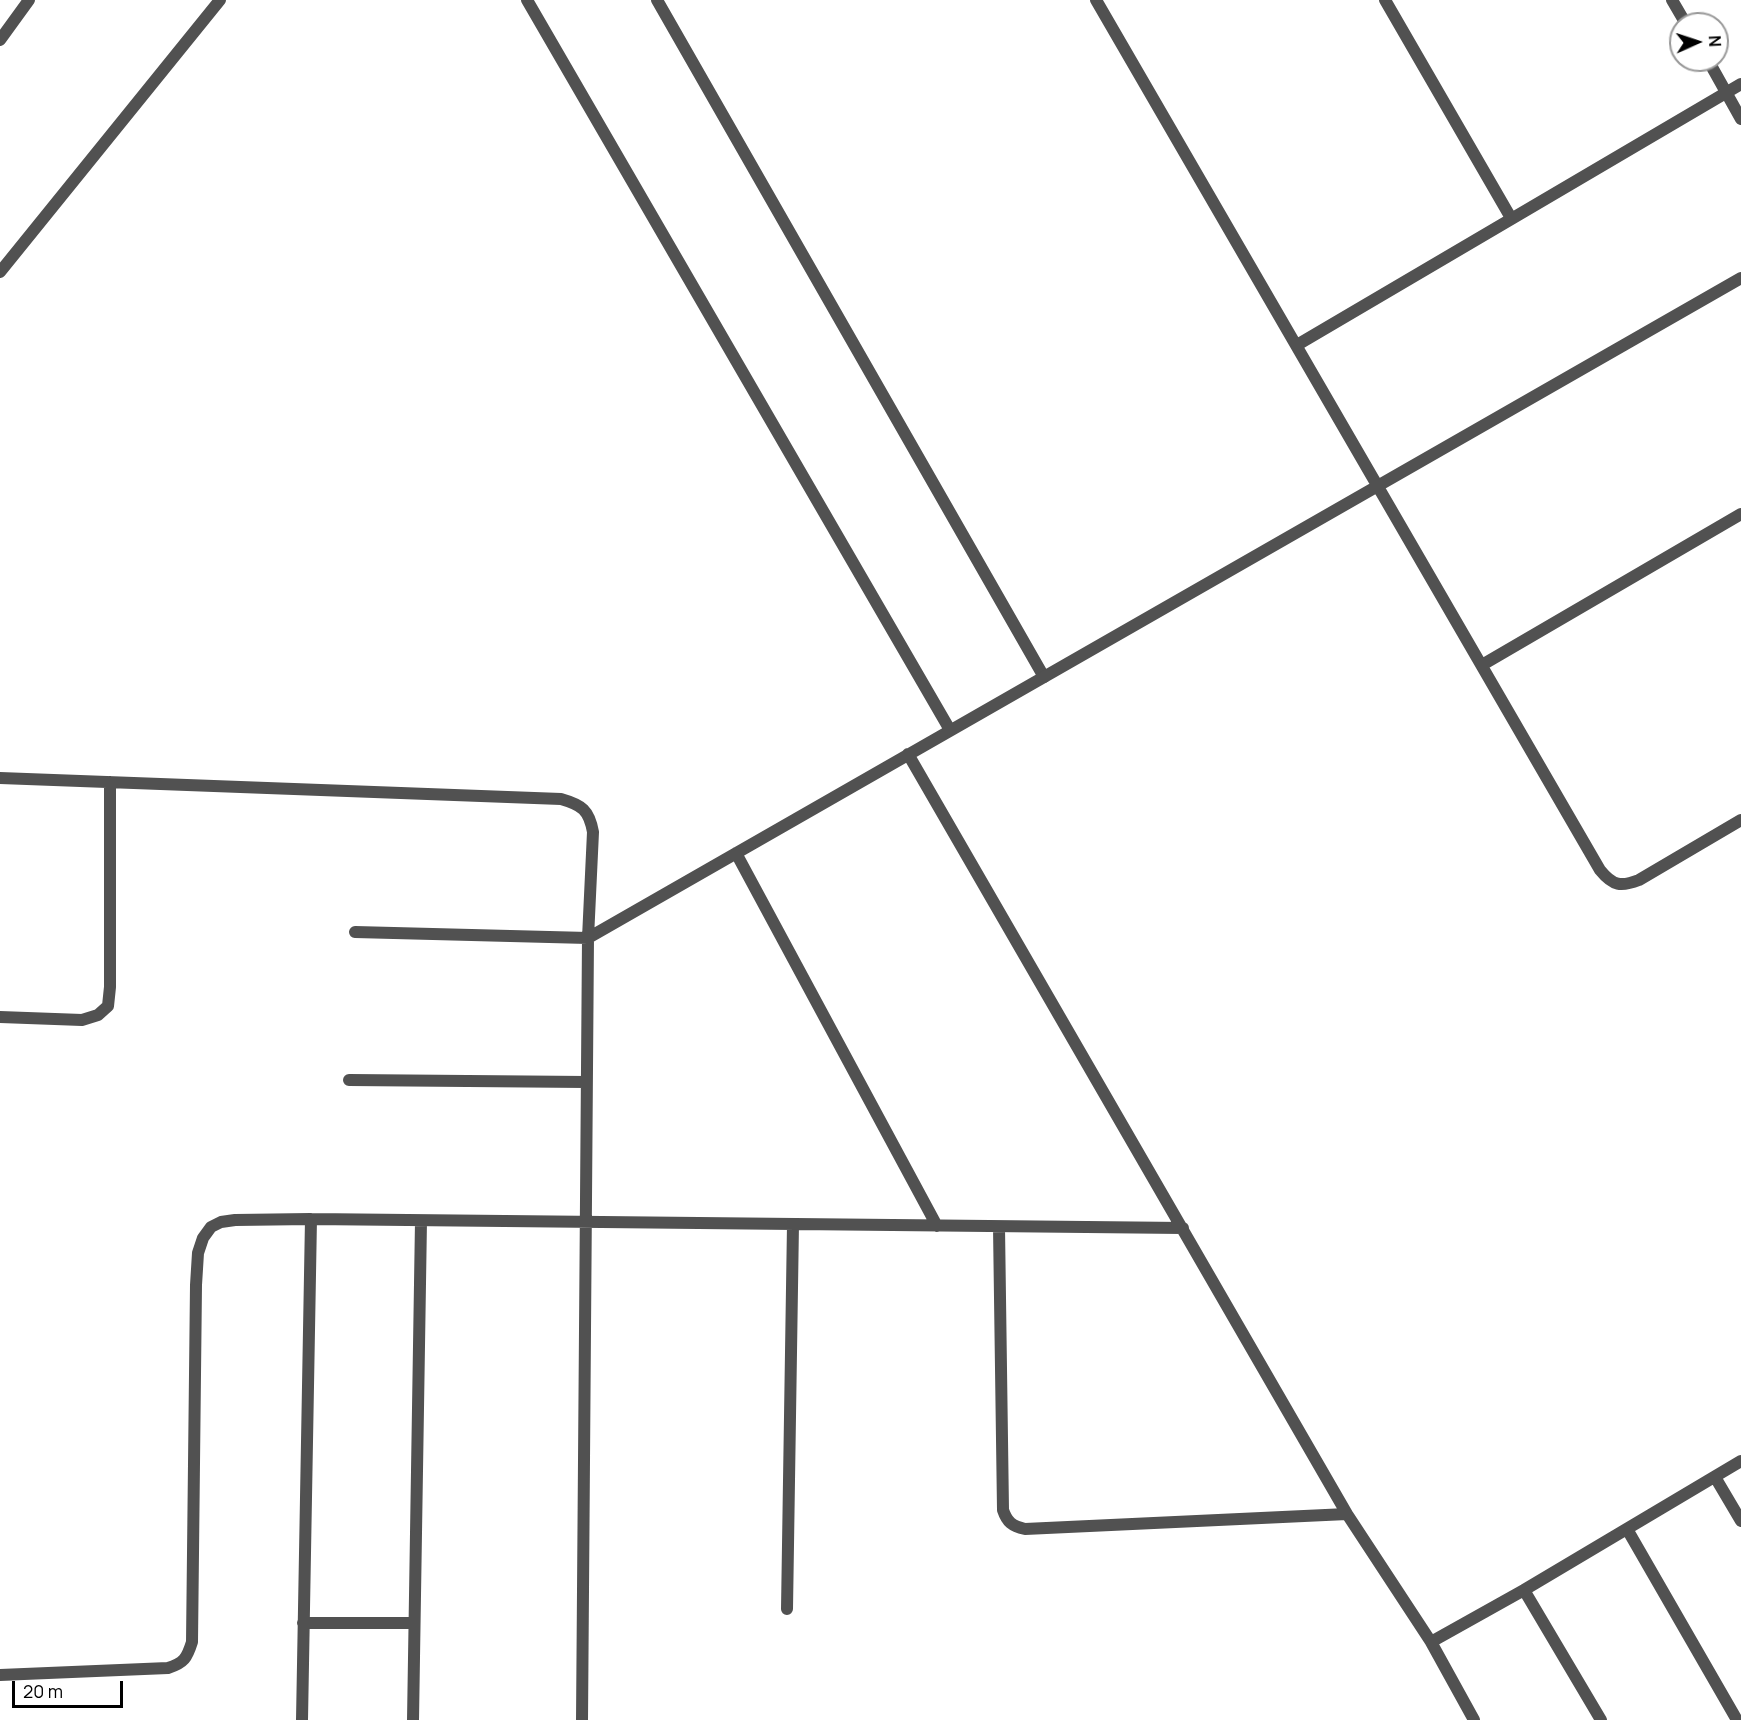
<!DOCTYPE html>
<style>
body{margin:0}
#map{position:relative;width:1741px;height:1720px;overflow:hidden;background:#fff;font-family:Manrope,sans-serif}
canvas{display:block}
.north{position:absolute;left:1669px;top:12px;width:60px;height:60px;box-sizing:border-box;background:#fff;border:2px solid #999;border-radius:50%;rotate:87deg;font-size:16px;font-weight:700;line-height:24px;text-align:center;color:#000}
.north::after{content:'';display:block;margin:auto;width:21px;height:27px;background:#000;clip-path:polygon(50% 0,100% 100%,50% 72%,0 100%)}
.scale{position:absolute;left:12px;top:1681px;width:111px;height:27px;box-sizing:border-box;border:3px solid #000;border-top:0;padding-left:8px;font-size:18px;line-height:21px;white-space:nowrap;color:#000;-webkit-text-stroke:4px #fff;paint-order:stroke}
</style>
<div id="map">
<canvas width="1741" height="1720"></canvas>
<div class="north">N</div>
<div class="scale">20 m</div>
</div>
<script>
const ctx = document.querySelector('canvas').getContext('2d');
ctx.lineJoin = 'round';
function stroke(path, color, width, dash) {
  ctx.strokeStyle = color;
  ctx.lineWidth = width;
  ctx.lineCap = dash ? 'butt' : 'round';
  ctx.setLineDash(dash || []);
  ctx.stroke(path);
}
stroke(new Path2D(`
 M657,0L1044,677`), '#515151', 12);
stroke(new Path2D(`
 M527,0L950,730
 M1096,0L1600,870C1613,886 1621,887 1639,880L1741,820
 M1385,0L1511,218
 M1672,0L1686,24
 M0,40L29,0
 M1708,60L1741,119
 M0,272L220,0
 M1297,345L1741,84
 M1482,665L1741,514
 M908,754L1347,1514L1431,1642L1524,1590L1741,1461
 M0,778L561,799C582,805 589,810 593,832L588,938L582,1720
 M736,853L937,1226
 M355,932L588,938L1741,278
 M0,1017L82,1020L98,1015L108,1006L110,987V782
 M349,1080L586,1082
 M999,1227L1003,1510C1007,1522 1012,1526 1025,1529L1347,1514
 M1715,1477L1741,1521
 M1627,1529L1737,1720
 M1524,1590L1601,1720
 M787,1609L793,1224
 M303,1623H414
 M1431,1642L1474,1720
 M0,1675L168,1668C184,1663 187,1658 192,1642L196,1285L198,1253L203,1238L211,1227L221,1222L235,1220L311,1219L1183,1228
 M302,1720L311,1219
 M413,1720L421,1221`), '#515151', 12);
</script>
